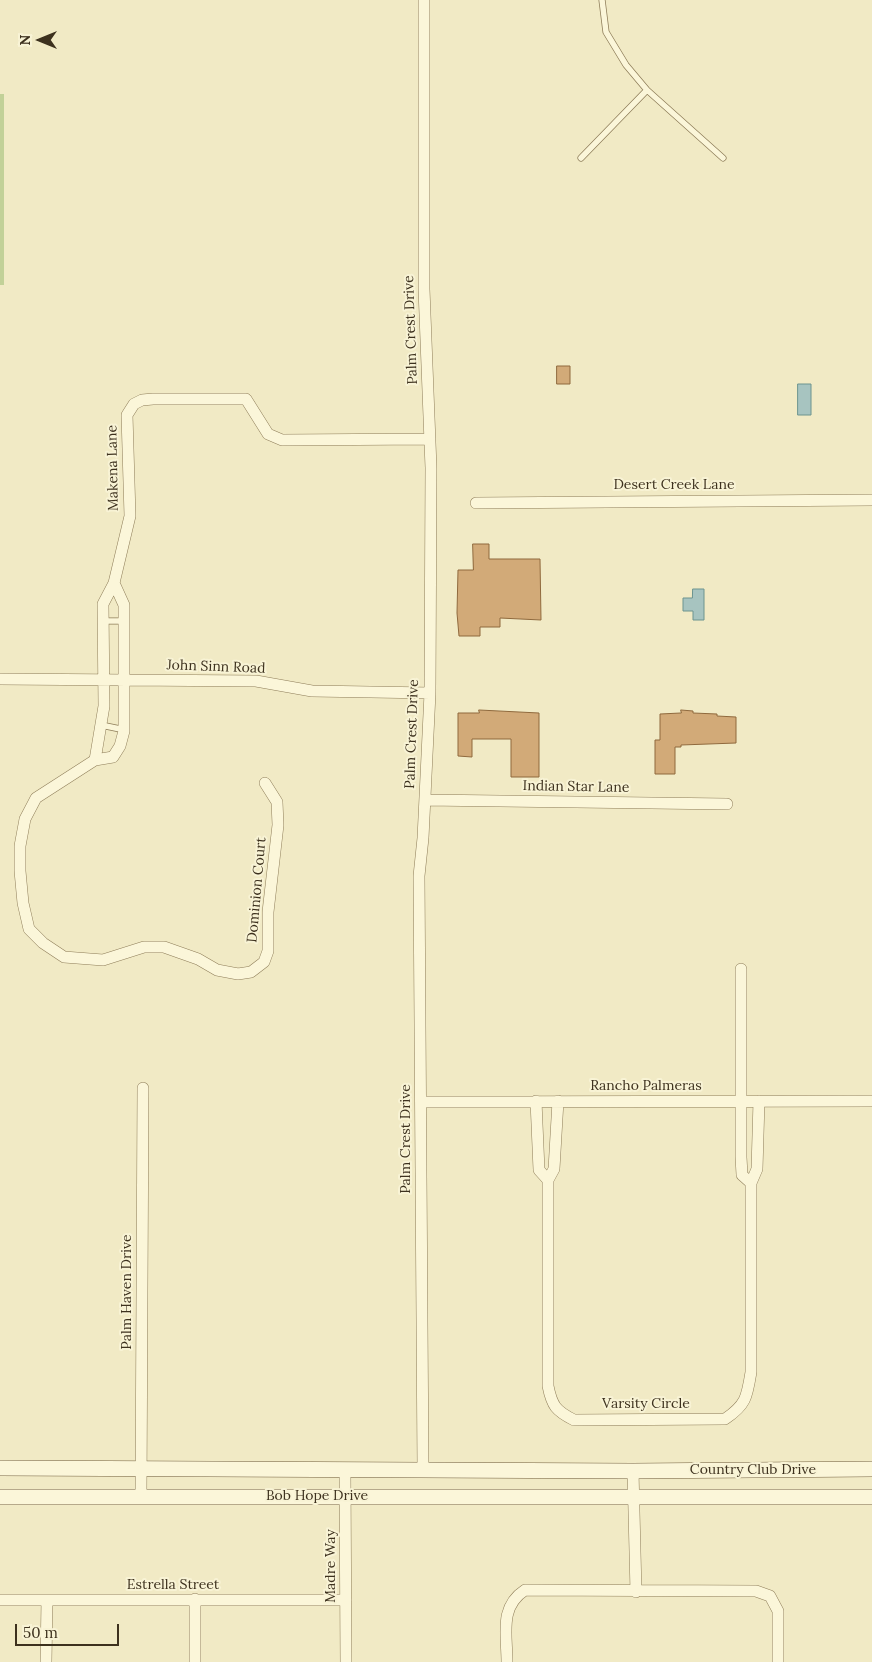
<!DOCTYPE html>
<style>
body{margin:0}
#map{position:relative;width:872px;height:1662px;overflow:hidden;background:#f1eac5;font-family:Lora,serif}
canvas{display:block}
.north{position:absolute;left:15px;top:15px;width:50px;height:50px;-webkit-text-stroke:4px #f8f3d5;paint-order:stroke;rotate:270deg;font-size:14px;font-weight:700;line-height:20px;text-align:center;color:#3d311e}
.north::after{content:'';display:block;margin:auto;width:18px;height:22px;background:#3d311e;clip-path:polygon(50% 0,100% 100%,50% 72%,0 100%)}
.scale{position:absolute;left:15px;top:1624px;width:104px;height:22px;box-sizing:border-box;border:2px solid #3d311e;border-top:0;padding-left:6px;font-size:15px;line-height:18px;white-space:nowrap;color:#3d311e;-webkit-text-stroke:4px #f8f3d5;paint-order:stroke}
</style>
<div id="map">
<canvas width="872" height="1662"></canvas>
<div class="north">N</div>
<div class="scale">50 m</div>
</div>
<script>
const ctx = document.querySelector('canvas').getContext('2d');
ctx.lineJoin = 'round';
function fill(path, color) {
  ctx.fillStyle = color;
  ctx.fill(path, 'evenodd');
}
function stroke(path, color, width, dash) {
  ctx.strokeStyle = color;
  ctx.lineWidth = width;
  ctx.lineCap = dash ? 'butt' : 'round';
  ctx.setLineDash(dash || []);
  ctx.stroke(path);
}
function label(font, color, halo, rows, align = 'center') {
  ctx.font = font + ' Lora,serif';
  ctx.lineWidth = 4;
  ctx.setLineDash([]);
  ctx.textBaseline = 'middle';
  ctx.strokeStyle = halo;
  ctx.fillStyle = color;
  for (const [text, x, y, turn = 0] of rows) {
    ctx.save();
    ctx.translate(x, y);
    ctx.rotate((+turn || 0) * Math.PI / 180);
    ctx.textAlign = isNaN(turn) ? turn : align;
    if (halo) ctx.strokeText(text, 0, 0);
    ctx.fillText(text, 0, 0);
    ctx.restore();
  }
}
fill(new Path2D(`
 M0,94H4V285H0Z`), '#c2d198');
const water = new Path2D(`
 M798,384H811V415H798Z
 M693,589H704V620H693V611H683V598H692Z`);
fill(water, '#a7c4c0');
stroke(water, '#6c948f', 1);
const building = new Path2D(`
 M557,366H570V384H557Z
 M473,544H489V559H540L541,620L500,618V627H480V636H459L457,613L458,570H473Z
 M479,710L539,713V777H511V739H472V757L458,756V713H479Z
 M681,710L693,711V713L717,714V716L736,717V743L681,745V747H675V774H655V740H660V714L681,713Z`);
fill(building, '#d2aa78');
stroke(building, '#8f693d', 1);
const service = new Path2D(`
 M602,0L606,32L626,65L647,90L723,158
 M581,158L647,90
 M103,621H124
 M101,725L125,730`);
const minor = new Path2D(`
 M476,503L872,500
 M114,583L124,605V731L120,746L113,757L95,760L36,798L25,819L20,846V871L23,903L29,929L43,943L64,957L103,960L144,947H164L198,959L217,970L238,974L251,972L264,962L268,951V912L278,825L277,802L265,783
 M0,679L256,681L312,691L430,693
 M95,760L104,706L103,604L114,583L130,516L127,415L134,404L142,400L153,399H246L268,434L282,440L430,439
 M425,800L727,804
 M741,969V1157L742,1175L751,1183L757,1169L759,1101
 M536,1101L539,1170L548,1180L554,1169L558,1101
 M421,1102L872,1101
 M548,1180V1386C552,1406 556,1411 574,1420L725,1419C746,1405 747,1397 751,1372V1183
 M423,1469L419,876L423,838L430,693L431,468L424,289V0
 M345,1471L346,1662
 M633,1471L636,1592
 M141,1496L143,1088
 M0,1600H346
 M46,1662L47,1600
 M195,1662V1599
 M507,1662C507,1634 499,1607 525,1590L756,1591L770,1596L778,1611V1662`);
const secondary = new Path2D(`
 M0,1468L633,1471L872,1469
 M0,1497H872`);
stroke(service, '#8e7d59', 7);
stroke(minor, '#8e7d59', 12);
stroke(secondary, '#705d3c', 16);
stroke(service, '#fbf6d9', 5.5);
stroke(minor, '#fbf6d9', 11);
stroke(secondary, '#fbf6d9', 15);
label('14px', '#3d311e', '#f8f3d5', [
 ["Palm Crest Drive",411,330,-92],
 ["Makena Lane",113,468,-91],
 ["Desert Creek Lane",674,485],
 ["John Sinn Road",216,667,2],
 ["Palm Crest Drive",412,734,-88],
 ["Indian Star Lane",576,787,1],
 ["Dominion Court",257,890,-85],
 ["Rancho Palmeras",646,1086],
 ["Palm Crest Drive",406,1139,-90],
 ["Palm Haven Drive",127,1292,-90],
 ["Varsity Circle",646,1404],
 ["Country Club Drive",753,1470],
 ["Bob Hope Drive",317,1496],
 ["Madre Way",331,1566,-90],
 ["Estrella Street",173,1585]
]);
</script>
